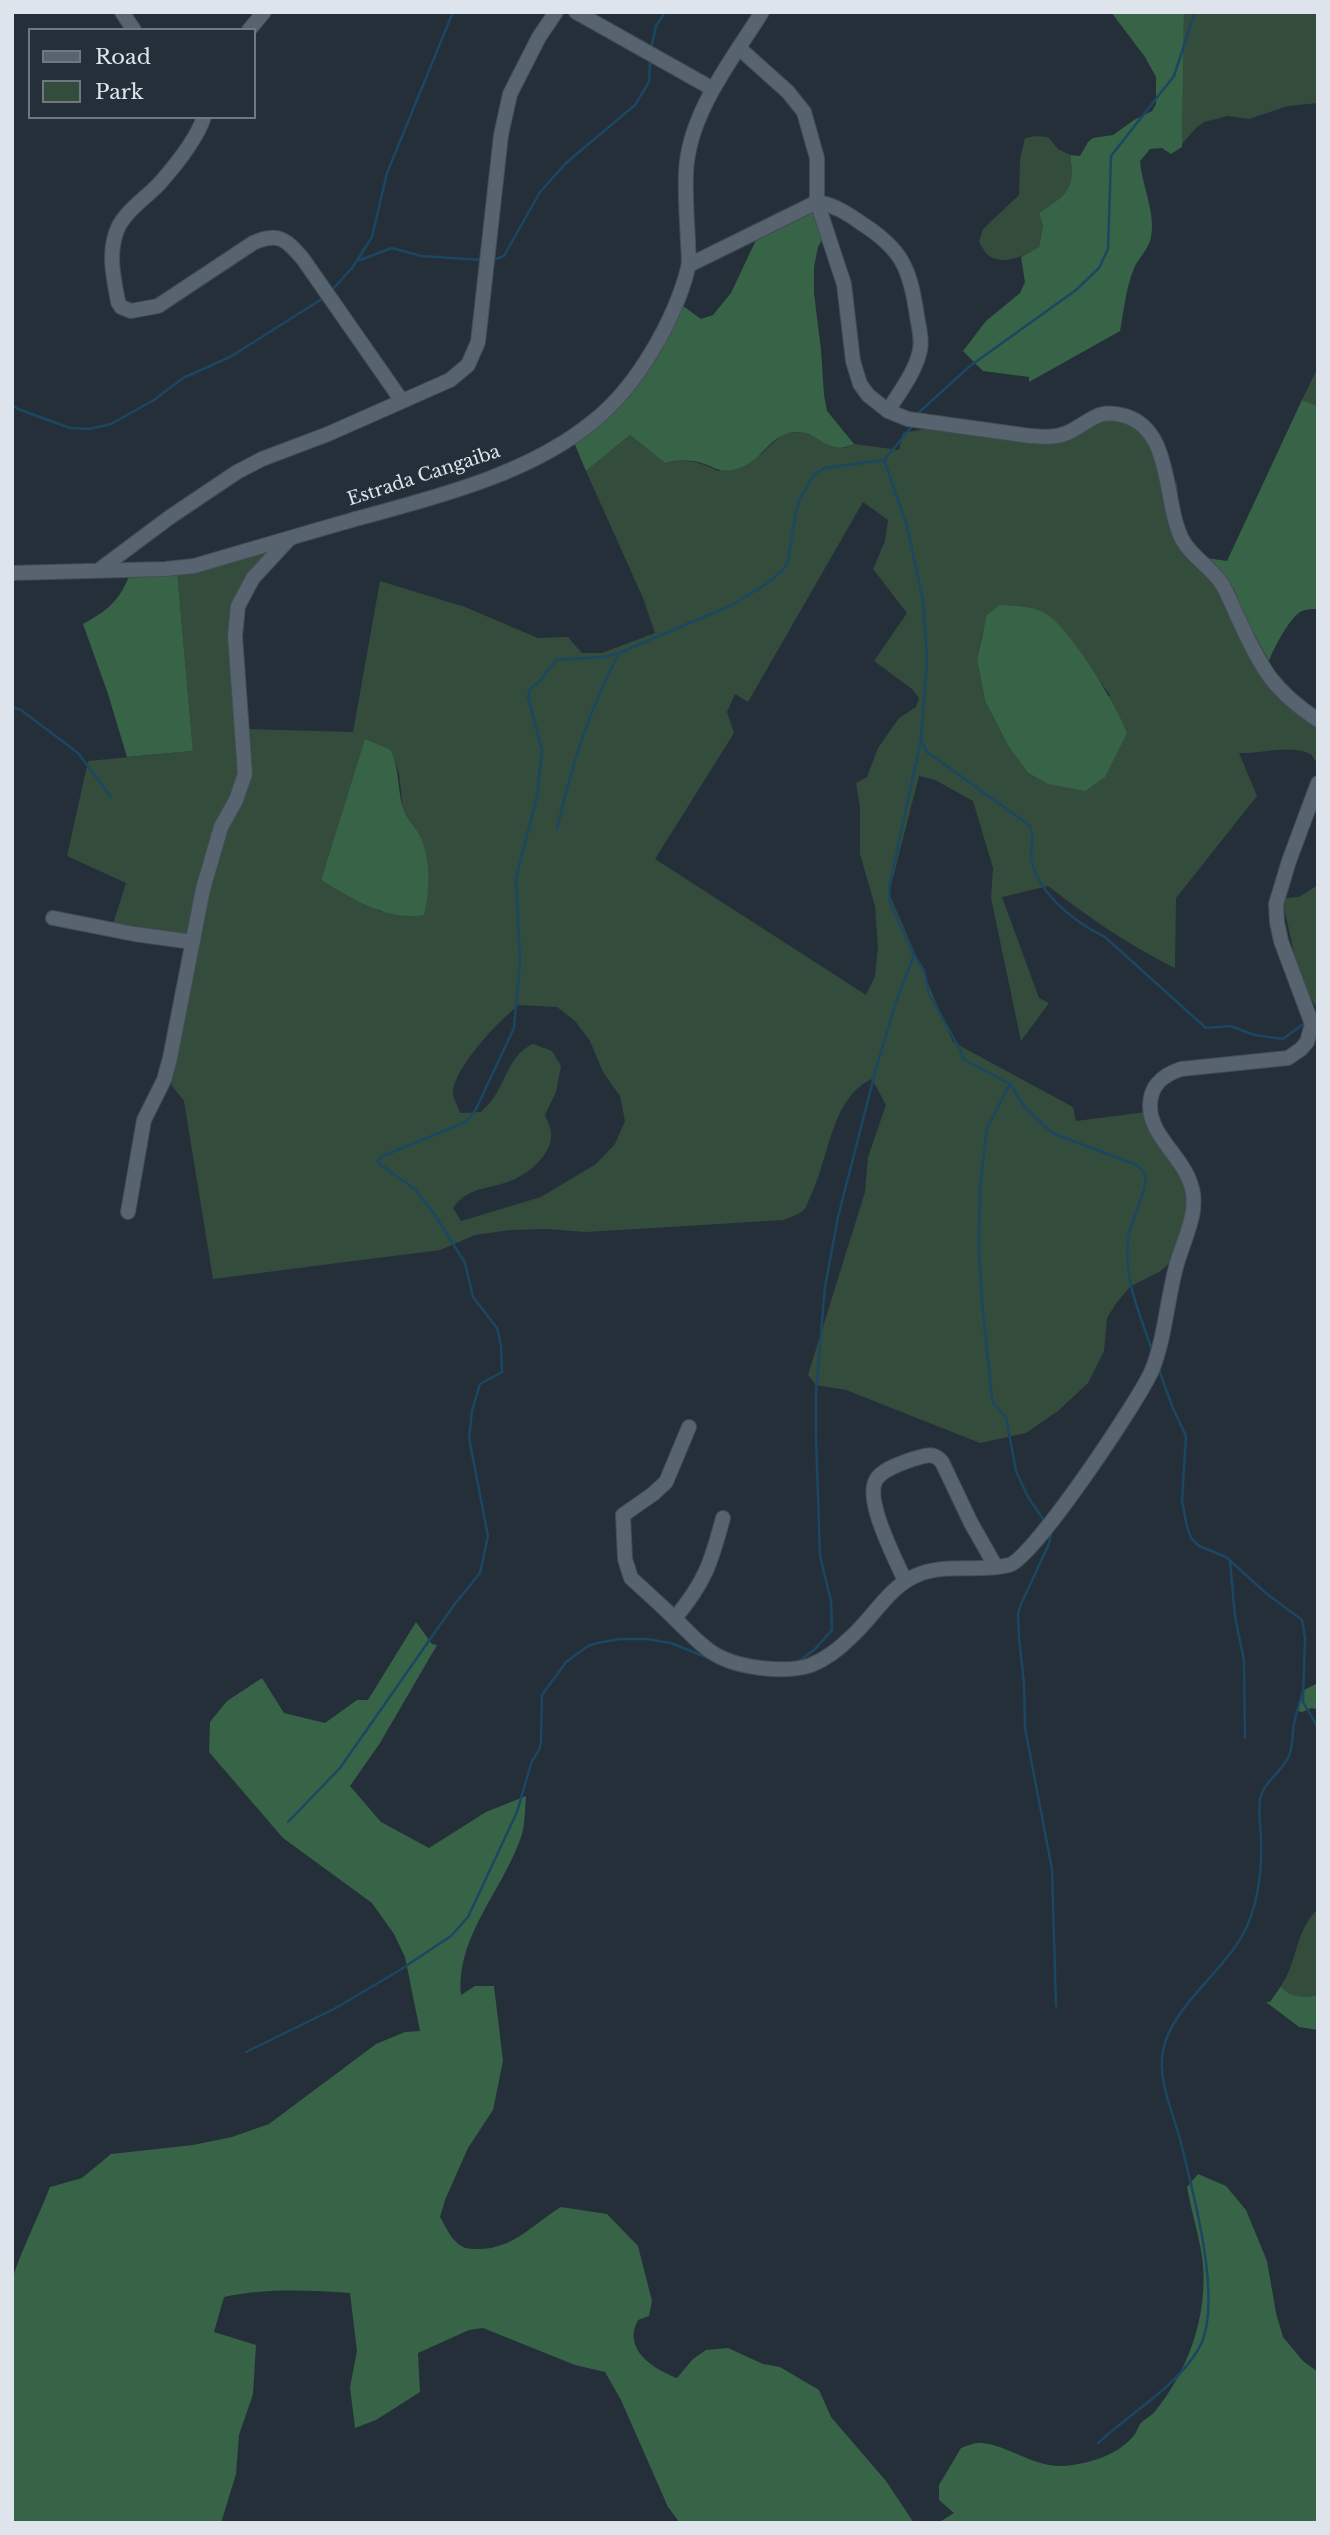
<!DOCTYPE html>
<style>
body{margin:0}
#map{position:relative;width:1330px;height:2535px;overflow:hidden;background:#252f3a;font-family:"Libre Baskerville",serif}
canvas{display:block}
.frame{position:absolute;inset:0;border:14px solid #dde4eb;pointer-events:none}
.legend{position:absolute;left:28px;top:28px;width:228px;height:91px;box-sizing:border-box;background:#252f3a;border:2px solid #6f7781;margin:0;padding:9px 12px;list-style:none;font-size:21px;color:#dde4eb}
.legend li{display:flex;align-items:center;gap:14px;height:35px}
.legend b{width:35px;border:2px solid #6f7781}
</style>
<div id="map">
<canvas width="1330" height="2535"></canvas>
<div class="frame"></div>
<ul class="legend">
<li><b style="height:9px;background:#57636f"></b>Road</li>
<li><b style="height:19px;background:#344c3c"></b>Park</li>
</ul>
</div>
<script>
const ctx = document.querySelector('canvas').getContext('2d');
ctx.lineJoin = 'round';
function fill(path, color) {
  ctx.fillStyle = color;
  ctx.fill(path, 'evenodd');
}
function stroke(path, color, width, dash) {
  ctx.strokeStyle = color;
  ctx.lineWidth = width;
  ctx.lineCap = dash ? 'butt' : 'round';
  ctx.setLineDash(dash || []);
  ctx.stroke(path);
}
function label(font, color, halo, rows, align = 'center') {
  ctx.font = font + ' "Libre Baskerville",serif';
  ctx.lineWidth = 7;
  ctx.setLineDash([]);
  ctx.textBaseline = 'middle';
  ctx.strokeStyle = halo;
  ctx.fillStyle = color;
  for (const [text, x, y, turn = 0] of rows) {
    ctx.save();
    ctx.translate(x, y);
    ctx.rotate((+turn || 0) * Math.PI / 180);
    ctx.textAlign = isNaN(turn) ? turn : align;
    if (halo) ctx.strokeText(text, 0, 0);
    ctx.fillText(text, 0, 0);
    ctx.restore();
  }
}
fill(new Path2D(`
 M1184,12H1318V103L1288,106L1249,119L1228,116L1204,122L1196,128L1182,144Z
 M1036,136L1048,137L1058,149L1070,155C1076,190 1066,195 1039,213L1043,226L1039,247C1025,255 1005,266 989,256C985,253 981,245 979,242L983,229L1019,195L1020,159L1025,138Z
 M1318,367V406L1302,400Z
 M1102,407H1116L1131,414L1168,477L1177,483L1179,514L1186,535L1234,589L1244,615L1269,661L1275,679L1318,726V765L1311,754C1287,744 1264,754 1239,753L1257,796L1176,898L1175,968C1130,946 1088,917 1048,886L1002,897L1039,998L1049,1003L1021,1041L991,898L993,868L973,801L935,780L919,776L889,893L953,1042L1073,1107L1076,1121L1146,1112L1180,1170L1191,1206L1172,1261L1159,1272L1131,1286L1117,1302L1107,1318L1104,1351L1088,1383L1058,1411L1026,1433L980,1443L846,1390L816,1385L808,1375L865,1192L868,1157L886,1105L872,1079C831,1097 829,1159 811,1195C809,1199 807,1206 804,1210C800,1214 790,1217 784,1220L586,1232L546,1229L510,1230L475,1235L440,1250L213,1279L184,1101L172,1086L170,1077L198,956L199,938L113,924L126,883L67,856L88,761L193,751L177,570L269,545L267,556L238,618L245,729L353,732L380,581L465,607L538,638L568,637L582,653H602L655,633L643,598L586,471L630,435L665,463C686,458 700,462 718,471L761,454L784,433L801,432L845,448L854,444L899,450L903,433L930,428L1081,431ZM863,502L888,520L885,541L873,569L907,613L874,661L912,689L919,698L916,707L899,718L878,748L867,777L856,783L860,808V854L875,906L878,947L875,976L866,995L655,859L734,733L727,712L735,694L748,702ZM983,630L1091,669L1110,695L1048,784L1028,773L1009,747L985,701L977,659ZM365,740L391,750L399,773L403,810L420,836L382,912L321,880ZM519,1005L557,1007L575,1021L590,1041L603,1072L620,1096L625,1121L615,1144L596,1164L541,1197L461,1221L453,1208C466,1189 482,1190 501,1184C523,1179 554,1156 551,1131C550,1126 547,1120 545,1115L556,1092L561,1066L552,1051L533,1044C511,1054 508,1075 496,1094C492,1101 486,1107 481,1112L460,1113C458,1107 453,1098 453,1092C454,1068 500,1019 519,1005Z
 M1318,885V1010L1300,981L1283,902L1286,898L1299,897Z
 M1318,1909V1995C1304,1998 1290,1998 1281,1986C1298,1961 1295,1930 1318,1909Z`), '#344c3c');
fill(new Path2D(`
 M1111,12H1184L1182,147L1171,154L1162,148L1150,149L1140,161C1142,186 1156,213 1151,237C1149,248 1140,257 1135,266C1126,286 1124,310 1120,331L1029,382V377L983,371L963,351L986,321L1020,293L1025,282L1021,257L1039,247L1043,226L1039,213C1066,195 1076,190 1070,155L1080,156L1088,142L1093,138L1113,135L1134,120L1152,111L1156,104V77L1145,57Z
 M812,211L817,216L824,236L818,247L814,267V293L821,350L824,395L827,411L854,444C828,456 820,433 798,432C771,431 763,461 739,468C719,475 715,466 698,462C686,460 677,460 665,463L630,435L586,471L573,440L596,422L679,303L701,319L713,315L731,293L756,240Z
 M1302,400L1318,406V609C1313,609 1305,609 1300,612C1290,618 1273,649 1269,661L1244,615L1234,589L1206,558L1227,561Z
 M177,570L193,751L127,757L108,694L83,624C110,609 119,601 131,572Z
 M1000,605C1014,606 1031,606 1043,612C1069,625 1117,706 1127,733L1105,777L1085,791L1048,784L1028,773L1009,747L985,701L977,659L987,615Z
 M365,739L391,750C400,773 397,786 403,808C406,818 415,826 420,836C431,860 430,890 424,915C386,921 353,899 321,880Z
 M416,1622L432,1644L437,1645L380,1743L350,1786L381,1822L429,1848L486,1812L526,1796C525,1809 525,1823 522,1834C504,1890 456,1935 461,1995L475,1986H494L503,2061L493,2110L468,2148L445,2200L440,2217C446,2227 452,2242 463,2247C467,2249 474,2249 479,2249C513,2249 533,2224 561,2207L607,2214L638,2246L652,2301L649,2316L638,2320C622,2349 653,2369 677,2378L693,2359L706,2350L728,2348L763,2364L780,2367L819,2390L831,2417L886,2481L914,2523H680L668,2507L621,2400L605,2372L575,2365L483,2328L469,2330L418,2353L420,2392L376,2420L355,2428L350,2387L357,2351L350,2293C309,2290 264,2288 224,2297L214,2332L256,2345L253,2394L239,2435L236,2474L221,2523H12V2280C22,2248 38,2218 50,2187L82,2178L111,2154L193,2145L232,2137L269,2124L376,2044L405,2032L420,2031L405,1957L394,1934L372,1903L283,1838L209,1752L210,1722L227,1701L262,1678L284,1713L325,1723L357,1700H368Z
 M1318,1683V1726L1316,1709L1311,1708L1302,1712L1298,1711L1302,1691Z
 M1281,1986C1290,1998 1304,1998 1318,1995V2030L1299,2027L1266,2002H1270Z
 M1198,2174L1226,2186L1246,2210L1267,2261L1276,2313L1283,2337L1303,2361L1318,2372V2495L1316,2523H938L954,2513L939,2500V2485L961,2448C967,2446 976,2442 982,2443C1010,2446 1032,2467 1064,2466C1088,2464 1120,2455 1135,2434C1137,2431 1138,2427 1140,2424C1144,2419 1152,2416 1156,2410C1191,2367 1211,2306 1201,2250C1197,2229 1191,2209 1187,2187Z`), '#376347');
stroke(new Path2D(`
 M651,48L656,26L665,12
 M360,260L392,248L421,256L483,260
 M493,260L504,256L540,192L566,163L635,105L649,82L650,61
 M332,290L352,268L372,237L387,173L453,12
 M12,405L18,409L70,428L89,429L111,424L154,400L183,378L230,357L325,297
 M917,414L970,366L1076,290L1099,268L1108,249L1111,156L1174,76L1195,12
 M884,460L907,526L923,601L927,660L921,740L889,888L890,902L914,955L924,971L929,994L961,1051L963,1059L1010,1084L1024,1106L1052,1133L1134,1164C1139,1166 1143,1169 1145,1175C1148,1191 1130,1221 1128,1239C1123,1279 1140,1314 1152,1350
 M12,707L21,710L78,753L111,797
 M921,740L927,752L1029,825C1037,839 1028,849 1032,863C1041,896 1076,923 1105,937L1206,1028L1230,1026L1255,1035L1283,1039L1306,1022
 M557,829C571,767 589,709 619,653
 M1010,1084L987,1128L980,1188L979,1249L982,1304L992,1398L994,1404L1006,1417L1016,1471L1028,1497L1045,1522
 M1159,1370L1172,1406L1186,1436L1182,1501L1187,1527L1191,1538L1199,1546L1226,1557L1267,1594L1302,1620L1305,1637L1303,1702L1318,1728
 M1050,1531L1051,1534L1049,1544L1021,1604L1018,1614L1019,1638L1024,1683L1025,1728L1052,1869L1056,2006
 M1230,1561L1235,1617L1244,1660L1245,1738
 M797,1663L815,1649L832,1630L831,1601L820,1556L816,1439V1392L825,1287L838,1217L877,1065L897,999L914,955
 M288,1822L340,1768L454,1605L480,1573L488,1536L469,1438L472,1411L480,1384L502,1372L501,1346L497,1328L473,1297L465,1263L435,1215L415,1189L378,1163L379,1159L385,1155L466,1122L476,1109L514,1028L520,961L516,878L537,796L542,750L528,697L530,689L539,682L556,660L603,657L619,653L732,605L766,584L783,570L788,561L796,512L800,498L814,475L825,468L884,460L914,424
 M246,2052L334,2009L400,1970L451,1936L468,1917L517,1812L532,1761L539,1750L541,1742L542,1695L566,1662L588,1646L597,1643L620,1639H647L671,1643L713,1660
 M1098,2443C1130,2413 1174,2389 1198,2350C1225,2307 1193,2192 1181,2143C1174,2115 1157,2080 1163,2051C1171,2005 1230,1968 1248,1924C1258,1899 1262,1869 1261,1842C1261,1828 1258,1813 1260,1799C1264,1781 1282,1772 1289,1756C1293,1746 1292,1735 1294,1724C1296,1714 1299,1704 1302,1694`), '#1b4762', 2.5);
const minor = new Path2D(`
 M122,12L134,30
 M576,12L713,89
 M249,30L264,12
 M739,48L788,92L804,112L817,158V202L844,284L853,361L860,384L868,395L888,411L908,419L1030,436C1043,437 1055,438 1067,433C1090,423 1096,407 1125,416C1174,430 1163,505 1183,541C1193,558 1211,567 1222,584C1229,596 1234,610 1240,622C1262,670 1274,691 1318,720
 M204,117C196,141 175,166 159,184C145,199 122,213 116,233C108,256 114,279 118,302L121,307L131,311L158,306L253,243C278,231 287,240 303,259L402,401
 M689,265L817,202C834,205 847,213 861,223C902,249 910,268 917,316C919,328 923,342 919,354C914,374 898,394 888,411
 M99,570L170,517L237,472L262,459L328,434L450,380L468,365L478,342L501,135L510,94L539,37L556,12
 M12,573L165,569L194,566C246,551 299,535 352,520C433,498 529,475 595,420C637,386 675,320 688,268C690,260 688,250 688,242C687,219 685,196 686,173C688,114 732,60 762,12
 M53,918L134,934L193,942
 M128,1212L144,1120L164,1080L170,1058L203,889L221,827L236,800L245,774L235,636L238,606L253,578L290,538
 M689,1427L666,1482L653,1494L623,1515L625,1559L631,1578C645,1591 660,1604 674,1618C687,1630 698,1644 713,1653C736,1668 785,1674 811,1665C826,1659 839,1649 850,1638C872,1619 888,1588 915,1576C944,1562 979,1573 1009,1565C1033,1559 1140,1399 1152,1370C1165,1338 1167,1300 1176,1267C1181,1248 1190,1230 1193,1211C1194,1202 1194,1193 1191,1185C1183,1157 1150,1136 1150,1106C1150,1085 1163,1075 1181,1069L1288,1058L1301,1049L1307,1042L1312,1024L1281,941L1277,922L1276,904L1289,861L1318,783
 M905,1581C896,1560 864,1500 876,1480C882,1469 902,1463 913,1459C925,1456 933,1451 942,1462L971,1523L996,1567
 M675,1618C705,1582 711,1563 723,1518`);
stroke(minor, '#444c56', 16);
stroke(minor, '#57636f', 14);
label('18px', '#dde4eb', '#252f3a', [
 ["Estrada Cangaiba",424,476,-18]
]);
</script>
